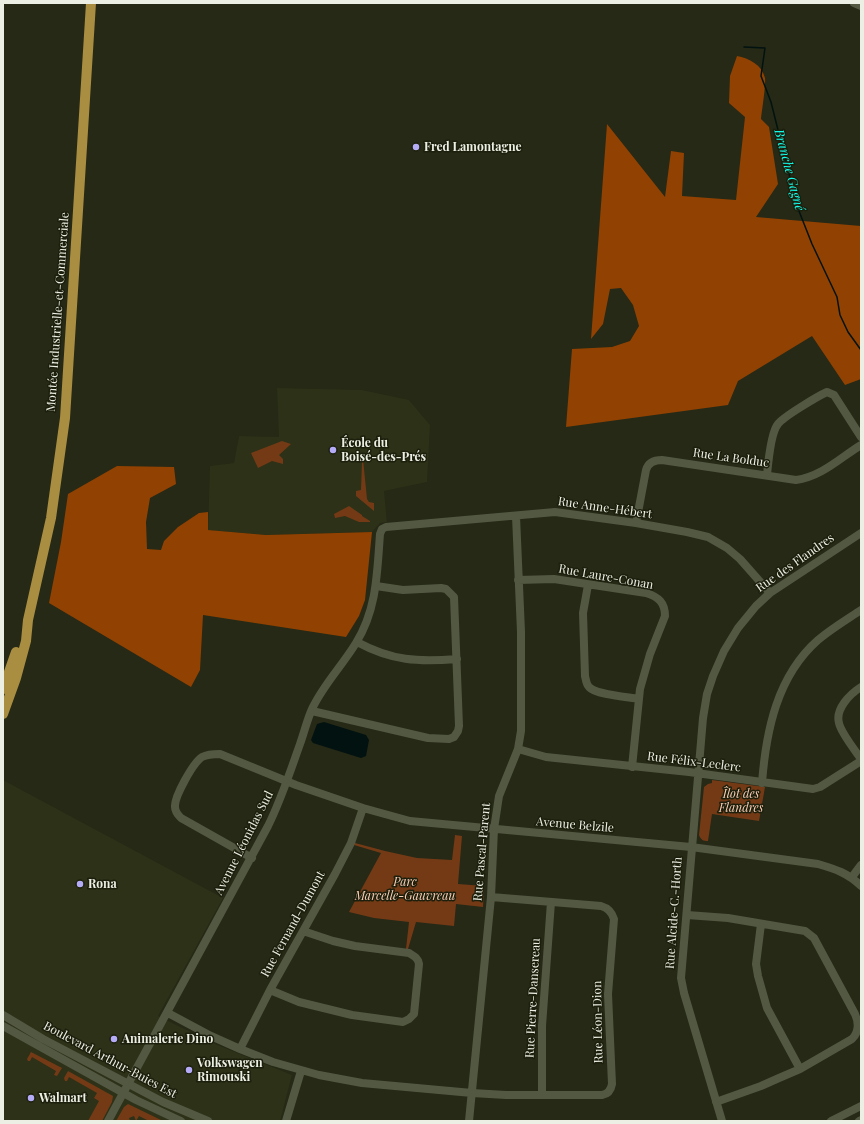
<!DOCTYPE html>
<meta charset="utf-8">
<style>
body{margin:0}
#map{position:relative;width:864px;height:1124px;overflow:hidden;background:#252916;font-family:"Playfair Display",serif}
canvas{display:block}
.frame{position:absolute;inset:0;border:4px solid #ecefe3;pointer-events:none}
</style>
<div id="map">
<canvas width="864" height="1124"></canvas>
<div class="frame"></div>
</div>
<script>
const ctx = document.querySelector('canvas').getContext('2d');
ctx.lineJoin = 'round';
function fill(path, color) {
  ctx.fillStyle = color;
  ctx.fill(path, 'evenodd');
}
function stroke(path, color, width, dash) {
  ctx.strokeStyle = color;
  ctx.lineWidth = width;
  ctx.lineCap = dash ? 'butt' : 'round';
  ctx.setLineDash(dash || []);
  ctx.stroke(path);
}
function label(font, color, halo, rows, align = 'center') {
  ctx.font = font + ' "Playfair Display",serif';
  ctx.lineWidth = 3;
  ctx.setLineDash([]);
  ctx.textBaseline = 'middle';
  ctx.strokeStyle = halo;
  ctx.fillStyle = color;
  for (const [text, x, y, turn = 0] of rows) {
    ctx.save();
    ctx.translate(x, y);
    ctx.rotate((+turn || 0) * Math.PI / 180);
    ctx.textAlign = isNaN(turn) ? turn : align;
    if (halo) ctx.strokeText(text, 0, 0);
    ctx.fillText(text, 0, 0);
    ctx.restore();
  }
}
fill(new Path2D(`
 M277,388L362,390L409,400L430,425L427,482L384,491L387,522L380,523L372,532L266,535L208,530L210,466L234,463L239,436L279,437Z
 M3,780L223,898L158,1016L215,1044L292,1075L280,1121H3Z`), '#2c3117');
fill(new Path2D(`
 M282,441L291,444L279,455L283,459V464L272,461L258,468L251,453Z
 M358,459H363L367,499L369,502L374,503V511L356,496V491L361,490L362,462L358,461Z
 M349,506L362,515V516L370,521V522H359L345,516L335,518L334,514Z
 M712,780L765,787L759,821L712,814L708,841C703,841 701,840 699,835L704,787L708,784L712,783Z
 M455,835L462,836L458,884L484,886L483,907L456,904L454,926L416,922L408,949H406L409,922L374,918L349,912L381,853L354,845L355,843L385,851L417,858L452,860Z
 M31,1052L62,1068L57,1076L54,1075L56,1071L32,1057L30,1061H28L27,1059Z
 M68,1071L113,1096L112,1102L102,1121H88L99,1101L94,1098L97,1093L69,1077L67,1081H65L64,1078Z
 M128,1104L163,1121H149L139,1116L136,1121L134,1116L129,1118L130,1121L124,1120V1121H116L124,1107Z`), '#743a16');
fill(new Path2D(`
 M737,56C749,58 762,65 765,78C766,85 762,110 761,119L769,127L778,184L756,217L861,226V379L845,385L812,336L738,381L728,405L566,427L572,349L612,347L630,341L639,326L633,305L621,288L610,289L603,324L591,339L607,124L665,197L671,151L684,153L682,196L736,200L745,117L729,103L730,76Z
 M117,466L174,467L176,484L150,498L146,522L147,549L161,550L164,541L178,527L199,513L208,512V530L266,535L372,532L365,600L359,616L346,637L203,615L200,670L191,687L49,603L61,542L68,494Z`), '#914101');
fill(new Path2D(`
 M324,722L366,735L369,740L366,756L361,758L313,743L311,740L317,724Z`), '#021210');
stroke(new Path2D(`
 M744,47L765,48L761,76L771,102L797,206L812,244L837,297L840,315L848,332L861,350`), '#021210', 1.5);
stroke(new Path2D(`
 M854,3L861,6
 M767,475C768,464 771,432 778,424C783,417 818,396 827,392L834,395L861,437
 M636,523L646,470C648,463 654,460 662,460L796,480C821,477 840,458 861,445
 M518,580L554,579L646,593C659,597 665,603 665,616L650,654L640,689L632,767
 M588,585L583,613L585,676C586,680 586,684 589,687C596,695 628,697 639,699
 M357,642C392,661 418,662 457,659
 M861,687C850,694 835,709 839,723C841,733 855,750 861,759
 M312,711L428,738L449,739L454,737L458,731L459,726L454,597L446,589L441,588L403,590L376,586
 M518,749L546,757L689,772L813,789L820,787L861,761
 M762,783C766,731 777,676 818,640C831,629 846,620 861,610
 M252,858L181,818C178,815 175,812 175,807C174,797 193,763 202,757C208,754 214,754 220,754L296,785L363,808L410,821L691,847L818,864C835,869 848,873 861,886
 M852,877L861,865
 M687,915L728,918L805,931L814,938L855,1014C859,1023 859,1032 852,1039L800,1069L779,1078L761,1086L716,1102
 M761,924L756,964L758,976L767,1008L800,1069
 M270,990L299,1002L352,1015L403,1022L409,1019L414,1014L419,964C418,958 414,956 409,953L355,946L333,941L303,931
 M168,1013L211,1036L240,1049L273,1062L319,1075L362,1083L472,1093L506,1095H602C608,1094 611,1090 612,1084L608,994L614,919C612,912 608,908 601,906L491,897
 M3,1015L43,1039L163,1102L208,1121
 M3,1026L136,1100L181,1121
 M240,1049L270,990L335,874L351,843L363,808
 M542,1095V1026L551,902
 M108,1121L268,826C281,800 290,772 300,744C304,733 307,720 312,709C323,685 342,666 356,643C377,609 377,573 380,534L382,529L386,527L555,512L636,523L687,532L708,537L727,548L740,559L770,593
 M286,1121L301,1071
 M469,1121L491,897L494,829L499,796L518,749L521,731V632L516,516
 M722,1121L684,993L681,978L703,718L707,694L713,676L724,651L738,628L756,606L770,593L861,533
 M831,1121L861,1106
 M859,1121L861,1120`), '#535843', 8);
stroke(new Path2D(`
 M3,689L16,652
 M3,714L16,678L26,641L28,620L51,518L65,418L91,3`), '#a98d41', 10);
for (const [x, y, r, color] of [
 [416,147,4,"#b5acf8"],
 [333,450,4,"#b5acf8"],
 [80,884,4,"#b5acf8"],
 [114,1039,4,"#b5acf8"],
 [189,1070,4,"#b5acf8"],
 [31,1098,4,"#b5acf8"]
]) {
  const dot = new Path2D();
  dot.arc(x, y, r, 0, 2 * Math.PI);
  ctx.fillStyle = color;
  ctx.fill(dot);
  stroke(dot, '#1c1f0c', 1.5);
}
label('bold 12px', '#ecefe3', '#1c1f0c', [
 ["Fred Lamontagne",424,147],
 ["École du",341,443],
 ["Boisé-des-Prés",341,457],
 ["Rona",88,884],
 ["Animalerie Dino",122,1039],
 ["Volkswagen",197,1063],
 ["Rimouski",197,1077],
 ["Walmart",39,1098]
], 'left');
label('12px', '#ecefe3', '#1c1f0c', [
 ["Montée Industrielle-et-Commerciale",58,312,-86],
 ["Rue La Bolduc",731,458,8],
 ["Rue Anne-Hébert",605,508,8],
 ["Rue des Flandres",795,563,-35],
 ["Rue Laure-Conan",606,577,10],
 ["Rue Félix-Leclerc",694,762,7],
 ["Avenue Belzile",575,825,5],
 ["Avenue Léonidas Sud",244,843,-63],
 ["Rue Pascal-Parent",482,852,-85],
 ["Rue Alcide-C.-Horth",674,913,-86],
 ["Rue Fernand-Dumont",293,924,-61],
 ["Rue Pierre-Dansereau",533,998,-87],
 ["Rue Léon-Dion",598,1022,-91],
 ["Boulevard Arthur-Buies Est",110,1060,28]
]);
label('italic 12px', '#fdcfb6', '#1c1f0c', [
 ["Îlot des",741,794],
 ["Flandres",741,808],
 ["Parc",405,882],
 ["Marcelle-Gauvreau",405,896]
]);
label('italic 13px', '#14feed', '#1c1f0c', [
 ["Branche Gagné",789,170,75]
]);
</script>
